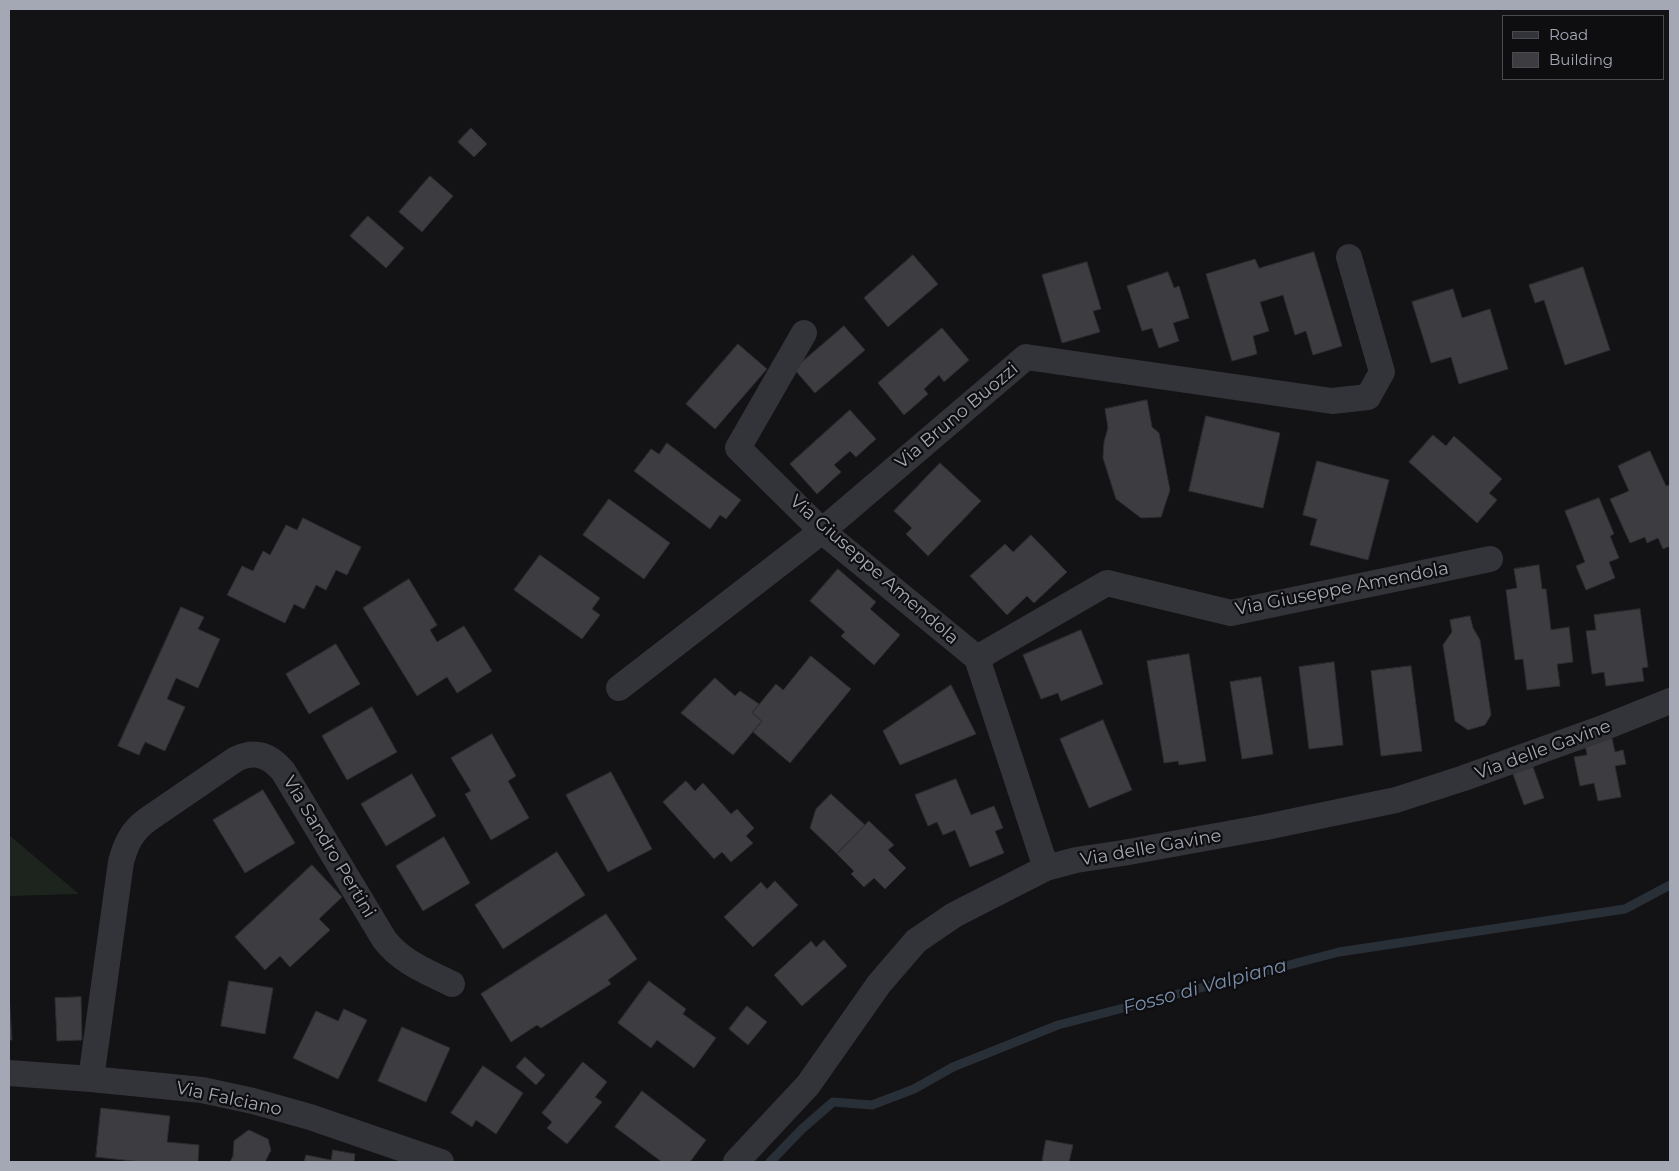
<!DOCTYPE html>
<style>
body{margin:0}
#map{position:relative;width:1679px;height:1171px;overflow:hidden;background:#131214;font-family:Montserrat,sans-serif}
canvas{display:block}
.frame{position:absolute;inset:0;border:10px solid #a4a7b4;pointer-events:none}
.legend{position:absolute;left:1502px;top:15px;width:162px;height:65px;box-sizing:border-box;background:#0e0d0f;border:1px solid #4a4b51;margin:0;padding:6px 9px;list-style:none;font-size:15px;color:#a4a7b4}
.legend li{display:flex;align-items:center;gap:10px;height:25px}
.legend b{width:25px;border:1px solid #4a4b51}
</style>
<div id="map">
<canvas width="1679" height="1171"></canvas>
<div class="frame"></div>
<ul class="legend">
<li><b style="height:6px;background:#333439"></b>Road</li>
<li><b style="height:14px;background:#3d3c41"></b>Building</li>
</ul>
</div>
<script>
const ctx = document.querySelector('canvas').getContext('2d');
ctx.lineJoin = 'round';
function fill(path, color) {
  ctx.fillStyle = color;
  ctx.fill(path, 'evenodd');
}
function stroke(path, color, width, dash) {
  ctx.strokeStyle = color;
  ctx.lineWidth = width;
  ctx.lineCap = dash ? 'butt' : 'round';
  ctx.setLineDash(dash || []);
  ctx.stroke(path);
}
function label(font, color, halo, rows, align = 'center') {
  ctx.font = font + ' Montserrat,sans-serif';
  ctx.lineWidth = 4.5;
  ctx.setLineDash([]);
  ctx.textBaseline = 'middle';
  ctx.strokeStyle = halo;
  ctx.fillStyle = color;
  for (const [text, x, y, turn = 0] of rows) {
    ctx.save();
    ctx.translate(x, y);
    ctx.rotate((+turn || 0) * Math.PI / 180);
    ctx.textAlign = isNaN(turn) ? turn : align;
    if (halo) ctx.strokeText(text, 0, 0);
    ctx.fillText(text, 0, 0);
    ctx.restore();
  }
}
fill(new Path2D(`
 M9,835L79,894L9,896Z`), '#1d241e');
stroke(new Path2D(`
 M770,1162L802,1129L833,1102L872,1105L914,1089L953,1067L1058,1025L1339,952L1625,909L1670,885`), '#292f37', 9);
const building = new Path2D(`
 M471,128L487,144L474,157L458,142Z
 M430,176L453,196L422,232L399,212Z
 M368,216L404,248L386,268L350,236Z
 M1314,252L1342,346L1313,355L1306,331L1295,335L1283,295L1260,302L1269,331L1253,336L1257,354L1232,361L1206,274L1255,259L1259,268Z
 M913,255L938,284L888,327L864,298Z
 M1087,262L1101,309L1093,311L1100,332L1062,343L1042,275Z
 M1583,267L1610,350L1565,365L1544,300L1535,303L1529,285Z
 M1168,272L1174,288L1179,286L1189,318L1173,323L1179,341L1159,348L1152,328L1142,331L1127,286Z
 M1453,289L1462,318L1490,309L1508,369L1459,384L1451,357L1431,363L1412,302Z
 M844,326L865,350L815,393L794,369Z
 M942,328L969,360L944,382L939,375L924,389L928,394L904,415L878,383Z
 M738,344L767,369L715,429L686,404Z
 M1147,400L1152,427L1159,433L1170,490L1161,517L1141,518L1116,499L1103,458L1104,442L1108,428L1105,409Z
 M850,410L876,439L856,457L850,451L834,465L841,472L817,494L790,464Z
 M1206,416L1280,433L1263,508L1189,491Z
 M1433,435L1446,446L1454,436L1502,479L1489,493L1497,500L1477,523L1409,462Z
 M667,443L741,500L726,519L720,515L710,529L634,471L651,449L659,454Z
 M1650,451L1666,486L1670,485V546L1663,549L1658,538L1647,543L1645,537L1630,543L1610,499L1629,491L1618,466Z
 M1317,461L1389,480L1368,560L1310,545L1317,519L1303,515Z
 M940,463L981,501L928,556L906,534L912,528L894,511Z
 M1599,498L1614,534L1610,536L1619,558L1609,562L1615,578L1586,590L1576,566L1585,562L1565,511Z
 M609,499L670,543L644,579L583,535Z
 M303,518L361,547L347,575L336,570L326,590L316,585L304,609L294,604L285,623L227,595L242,566L253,571L263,551L270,555L286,525L297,530Z
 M1031,535L1067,572L1034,603L1027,596L1007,615L970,576L1005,544L1013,552Z
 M540,555L600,598L592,609L600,615L582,639L514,590Z
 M1539,565L1542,589H1546L1551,630L1569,627L1573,662L1557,664L1560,686L1527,690L1523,659L1515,660L1506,590L1517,588L1514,569Z
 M838,569L876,602L870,609L900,635L874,665L841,636L845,632L810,601Z
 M409,579L437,625L430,630L437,642L464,626L492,671L457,693L447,677L417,696L363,608Z
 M181,607L204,617L198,629L220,639L198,688L176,678L167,699L185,707L165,751L145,742L139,755L118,746Z
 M1640,609L1648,667L1642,668L1644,681L1606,686L1604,672L1592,674L1586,631L1596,630L1594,615Z
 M1470,616L1473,628L1480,640L1491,715L1485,725L1468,730L1455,721L1443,645L1452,632L1450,620Z
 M1081,630L1103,684L1061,701L1058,693L1041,699L1023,655Z
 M336,644L360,684L309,714L286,674Z
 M1189,654L1206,761L1179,765L1178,761L1164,763L1147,661Z
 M811,656L851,689L790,763L753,732L762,721L752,713L776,684L783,690Z
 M1334,662L1343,745L1309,749L1299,667Z
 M1411,666L1422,751L1381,756L1371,671Z
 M1261,677L1273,754L1242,759L1230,682Z
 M715,678L735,696L740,691L759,704L752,713L762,721L733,755L681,713Z
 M951,685L976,734L900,765L883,731Z
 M372,707L397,752L347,780L322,736Z
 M1103,720L1132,790L1089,808L1060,739Z
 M492,734L516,776L508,781L529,818L491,840L465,794L471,791L451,758Z
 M1611,734L1615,752L1623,750L1626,764L1615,766L1621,797L1598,801L1594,783L1580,786L1574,757L1587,755L1584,739Z
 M1533,767L1544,798L1524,805L1513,774Z
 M611,772L652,849L608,872L566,795Z
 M412,774L436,816L386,846L361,804Z
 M956,779L971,815L994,806L1003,828L995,831L1004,853L970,867L955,830L943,835L937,822L928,826L915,795Z
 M686,781L695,791L703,783L731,814L737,809L754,828L746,836L753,843L731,862L722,852L714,859L663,802Z
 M263,790L295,843L245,873L213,820Z
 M831,794L865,825L837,854L810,828L816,809Z
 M869,821L894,845L888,850L906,868L885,889L874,878L864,887L851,874L854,871L837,854Z
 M444,837L470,883L423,911L396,866Z
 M557,852L585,895L503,949L475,905Z
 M312,865L342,897L319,919L330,930L290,967L280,956L265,970L235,937Z
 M775,881L798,905L753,947L724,917L761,882L767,889Z
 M606,914L637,959L608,980L611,984L541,1028L537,1025L511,1042L481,994Z
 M824,940L847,966L802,1006L774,975L811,941L816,947Z
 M229,981L273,988L265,1034L221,1026Z
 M649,981L686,1009L683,1014L716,1038L694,1068L657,1040L651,1048L618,1023Z
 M9,993L12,1040H9Z
 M81,997L82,1040L57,1041L55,998Z
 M747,1006L767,1022L748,1045L729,1029Z
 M344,1009L367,1020L338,1079L293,1058L316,1011L338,1021Z
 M402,1027L450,1048L426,1102L378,1081Z
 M525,1057L545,1075L536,1085L516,1067Z
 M583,1062L607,1082L595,1097L602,1102L567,1144L547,1128L552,1122L542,1113Z
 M483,1066L523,1093L496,1134L476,1120L472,1127L451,1113Z
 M642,1091L706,1140L690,1162H662L615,1127Z
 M101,1108L170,1116L167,1142L199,1145L198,1162H142L96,1157Z
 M249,1130L268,1139L271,1150L265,1162H230L233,1156L234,1141Z
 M1046,1140L1073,1145L1069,1162H1042Z
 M333,1150L355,1154L354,1162H304L306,1155L331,1160Z`);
fill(building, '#3d3c41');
stroke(building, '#2d2c30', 1);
stroke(new Path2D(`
 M804,333L738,448L822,531L977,658L1046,868
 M977,658L1107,583L1231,613L1490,559
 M619,688L822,531L1026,357L1332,401L1368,397L1382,372L1349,257
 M9,1073L91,1079L202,1090L253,1101L310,1117L441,1162
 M91,1079L121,862C126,844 131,832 147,820L236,759C256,750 269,755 283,771L384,939C401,962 428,972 452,984
 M736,1162L808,1085L879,984L916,941L954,915L1046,868L1076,860L1123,853L1266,827L1396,800L1464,778L1603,728L1670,701`), '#333439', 26);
label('18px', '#a4a7b4', '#0e0d0f', [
 ["Via Bruno Buozzi",957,416,-40],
 ["Via Giuseppe Amendola",874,570,41],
 ["Via Giuseppe Amendola",1342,589,-11],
 ["Via delle Gavine",1543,750,-20],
 ["Via Sandro Pertini",329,847,59],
 ["Via delle Gavine",1151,848,-10],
 ["Via Falciano",229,1099,12]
]);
label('italic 19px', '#7b90af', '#0e0d0f', [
 ["Fosso di Valpiana",1205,987,-15]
]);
</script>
